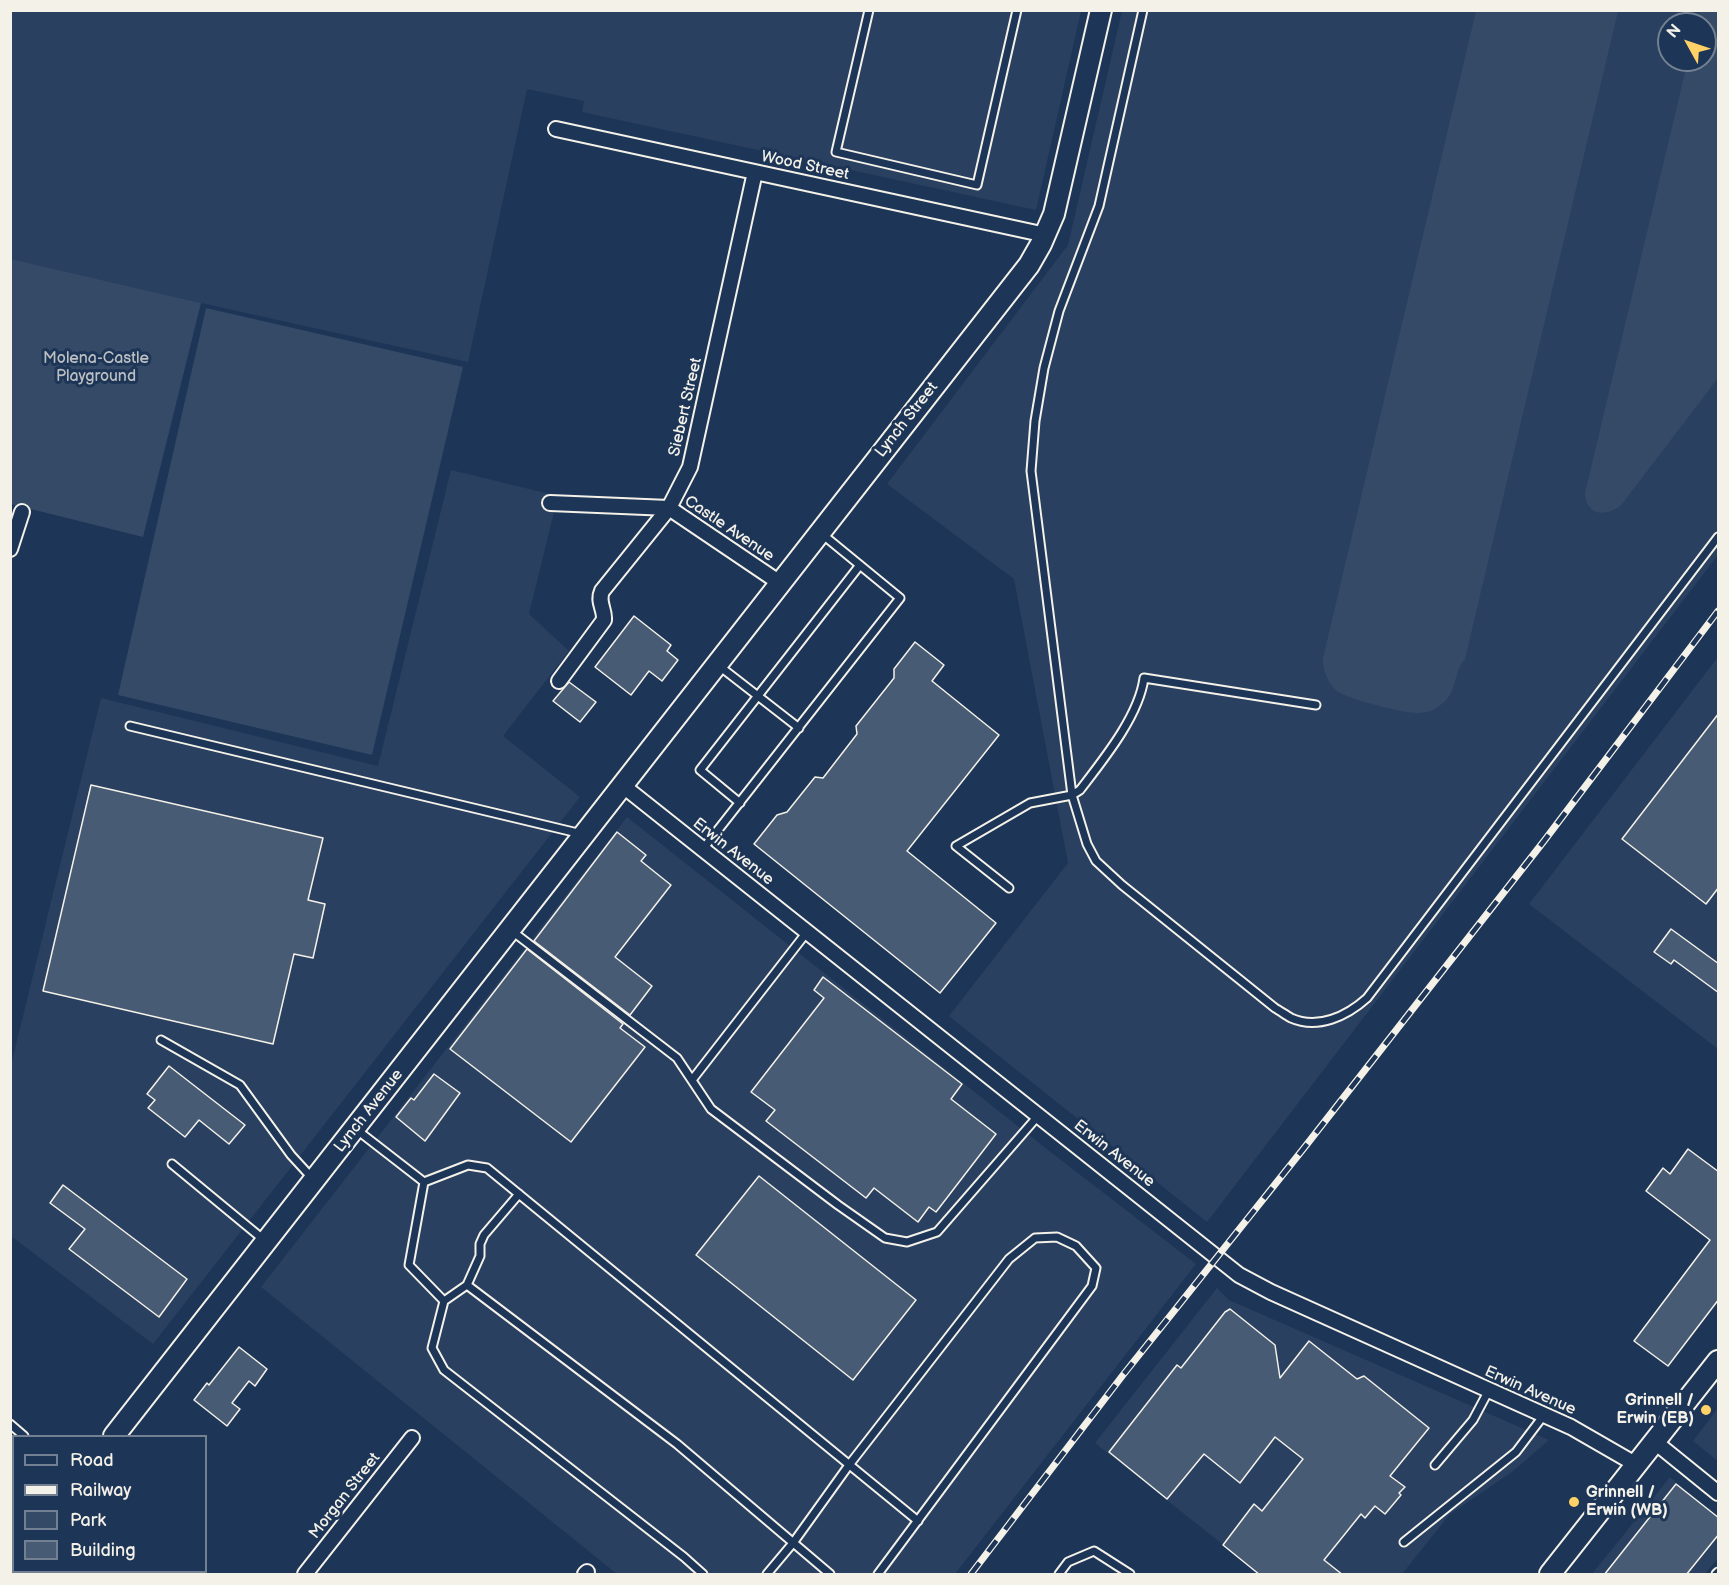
<!DOCTYPE html>
<style>
body{margin:0}
#map{position:relative;width:1729px;height:1585px;overflow:hidden;background:#1d3557;font-family:"Balsamiq Sans",sans-serif}
canvas{display:block}
.frame{position:absolute;inset:0;border:12px solid #f4f1e8;pointer-events:none}
.legend{position:absolute;left:12px;top:1435px;width:195px;height:138px;box-sizing:border-box;background:#1d3557;border:2px solid #738091;margin:0;padding:8px 10px;list-style:none;font-size:18px;color:#f4f1e8}
.legend li{display:flex;align-items:center;gap:12px;height:30px}
.legend b{width:30px;border:2px solid #738091}
.north{position:absolute;left:1657px;top:12px;width:60px;height:60px;box-sizing:border-box;background:#1d3557;border:2px solid #738091;border-radius:50%;rotate:310deg;font-size:16px;font-weight:700;line-height:24px;text-align:center;color:#f4f1e8}
.north::after{content:'';display:block;margin:auto;width:21px;height:27px;background:#ffd166;clip-path:polygon(50% 0,100% 100%,50% 72%,0 100%)}
</style>
<div id="map">
<canvas width="1729" height="1585"></canvas>
<div class="frame"></div>
<ul class="legend">
<li><b style="height:8px;background:#1d3557"></b>Road</li>
<li><b style="height:8px;background:#f4f1e8"></b>Railway</li>
<li><b style="height:16px;background:#354a67"></b>Park</li>
<li><b style="height:16px;background:#485b74"></b>Building</li>
</ul>
<div class="north">N</div>
</div>
<script>
const ctx = document.querySelector('canvas').getContext('2d');
ctx.lineJoin = 'round';
function fill(path, color) {
  ctx.fillStyle = color;
  ctx.fill(path, 'evenodd');
}
function stroke(path, color, width, dash) {
  ctx.strokeStyle = color;
  ctx.lineWidth = width;
  ctx.lineCap = dash ? 'butt' : 'round';
  ctx.setLineDash(dash || []);
  ctx.stroke(path);
}
function label(font, color, halo, rows, align = 'center') {
  ctx.font = font + ' "Balsamiq Sans",sans-serif';
  ctx.lineWidth = 6;
  ctx.setLineDash([]);
  ctx.textBaseline = 'middle';
  ctx.strokeStyle = halo;
  ctx.fillStyle = color;
  for (const [text, x, y, turn = 0] of rows) {
    ctx.save();
    ctx.translate(x, y);
    ctx.rotate((+turn || 0) * Math.PI / 180);
    ctx.textAlign = isNaN(turn) ? turn : align;
    if (halo) ctx.strokeText(text, 0, 0);
    ctx.fillText(text, 0, 0);
    ctx.restore();
  }
}
fill(new Path2D(`
 M11,11H1081L1036,210L582,112L584,101L527,89L468,362L201,303L11,259Z
 M1122,11H1718V555L1207,1222L949,1016L1068,863L1014,579L887,484L1068,245ZM1669,24H1705V60H1669Z
 M451,470L558,496L529,614L569,651L503,736L580,797L153,1344L11,1236V1065L101,698L378,766Z
 M1718,657V1049L1529,904Z
 M627,817L1048,1150L1196,1264L955,1574H617L261,1287Z
 M1217,1288L1229,1300L1549,1440L1512,1472L1450,1514L1402,1574H1260L1095,1443Z
 M1718,1408V1461L1693,1441Z
 M1670,1477L1718,1517V1558L1705,1574H1592Z`), '#2a4060');
fill(new Path2D(`
 M1476,11H1618L1465,659C1452,673 1459,693 1439,706C1433,711 1425,713 1417,713C1404,713 1347,699 1337,691C1327,682 1323,671 1323,658Z
 M1700,11H1718V378L1622,504C1608,517 1586,517 1585,493L1688,60H1705V24H1696Z
 M11,259L201,303L143,537L11,504Z
 M206,308L463,367L372,755L118,695Z`), '#354a67');
const building = new Path2D(`
 M634,616L671,645L667,651L678,660L662,681L649,671L631,695L595,667Z
 M915,642L944,665L932,681L999,735L907,851L996,923L940,993L754,844L777,815L787,812L815,777L823,778L857,734L856,726L894,678V669Z
 M569,682L596,702L580,722L553,701Z
 M1719,713V887L1706,904L1622,839Z
 M91,785L323,838L308,900L325,904L313,958L294,954L273,1044L43,991Z
 M617,832L646,855L641,861L671,885L615,957L652,986L630,1015L534,941Z
 M1671,929L1719,964V993L1674,960L1671,964L1654,952Z
 M527,949L623,1024L620,1028L645,1047L571,1142L450,1049Z
 M823,977L962,1084L951,1099L996,1134L936,1212L929,1207L918,1222L874,1188L866,1198L766,1121L775,1110L751,1092L824,998L814,990Z
 M169,1066L245,1125L229,1144L199,1120L185,1137L148,1108L155,1100L147,1094Z
 M434,1074L460,1093L425,1141L396,1117L411,1098L414,1100Z
 M1688,1149L1719,1172V1299L1668,1366L1634,1341L1710,1240L1646,1191L1663,1168L1670,1174Z
 M759,1176L916,1300L853,1380L696,1255Z
 M63,1185L187,1279L159,1317L69,1249L85,1229L50,1203Z
 M1230,1309L1275,1345L1280,1378L1309,1341L1357,1379L1364,1376L1429,1428L1390,1476L1405,1487L1399,1493L1401,1495L1385,1514L1375,1506L1365,1518L1361,1514L1324,1560L1343,1575H1260L1223,1545L1254,1504L1262,1511L1303,1459L1275,1437L1240,1483L1204,1454L1167,1499L1109,1452L1177,1365L1181,1368L1225,1312Z
 M239,1347L267,1369L255,1386L249,1381L232,1403L240,1409L227,1426L194,1400L207,1383L209,1385Z
 M1676,1484L1719,1518V1534L1686,1575H1604Z`);
fill(building, '#485b74');
stroke(building, '#f4f1e8', 1.5);
const lane = new Path2D(`
 M869,10L836,152L977,185L1017,10
 M718,665L799,728
 M1316,705L1144,678C1139,716 1103,760 1080,790L1072,795L1087,844L1096,861L1122,885L1275,1008C1280,1011 1286,1015 1291,1018C1318,1030 1347,1016 1367,998L1718,537
 M130,726L582,834
 M740,803L700,770L860,565
 M703,849L900,598L822,534
 M1009,888L956,846L1030,803L1072,795L1031,471L1035,421L1044,368L1059,311L1099,206L1143,10
 M512,931L677,1058L711,1109L838,1205L885,1238L907,1242L937,1232L1038,1116
 M161,1040L240,1085L291,1155L313,1179
 M692,1080L807,932
 M357,1130L424,1182
 M172,1164L264,1240
 M424,1182L468,1165L487,1168L918,1521
 M424,1182L409,1265L444,1301L432,1348L444,1370L684,1557L703,1574
 M467,1285L480,1256V1244L484,1235L519,1194
 M444,1301L467,1285L677,1444L830,1574
 M10,1424L24,1436
 M1435,1465L1473,1420L1489,1390
 M1404,1542L1516,1452L1544,1415
 M83,1574L86,1572
 M767,1574L793,1543L849,1465L1009,1259L1035,1238L1057,1237L1076,1246L1096,1268L1092,1286L878,1574
 M1059,1574L1068,1562L1094,1551L1130,1574
 M1716,1574L1718,1572`);
const street = new Path2D(`
 M556,129L1046,235
 M550,503L669,508L780,583
 M10,549L22,512
 M559,681L604,620C605,609 597,602 602,591L669,508L690,467L755,172
 M622,785L1239,1275L1271,1292L1571,1427L1637,1465
 M1655,1442L1718,1493
 M305,1574L412,1438
 M585,1574L587,1572`);
const secondary = new Path2D(`
 M114,1436L1029,265L1041,244L1054,214L1101,10
 M10,1568L14,1565
 M1550,1574L1718,1361`);
stroke(lane, '#f4f1e8', 11);
stroke(street, '#f4f1e8', 18);
stroke(secondary, '#f4f1e8', 24);
stroke(lane, '#1d3557', 7);
stroke(street, '#1d3557', 14);
stroke(secondary, '#1d3557', 20);
const rail = new Path2D(`
 M971,1574L1123,1375L1304,1148L1544,841L1718,611`);
stroke(rail, '#f4f1e8', 7);
stroke(rail, '#1d3557', 4.5, [14]);
for (const [x, y, r, color] of [
 [1706,1410,6,"#ffd166"],
 [1574,1502,6,"#ffd166"]
]) {
  const dot = new Path2D();
  dot.arc(x, y, r, 0, 2 * Math.PI);
  ctx.fillStyle = color;
  ctx.fill(dot);
  stroke(dot, '#1d3557', 2);
}
label('16px', '#f4f1e8', '#1d3557', [
 ["Wood Street",805,166,12],
 ["Siebert Street",686,407,-77],
 ["Lynch Street",907,420,-52],
 ["Castle Avenue",729,529,34],
 ["Erwin Avenue",733,852,38],
 ["Lynch Avenue",369,1111,-52],
 ["Erwin Avenue",1114,1154,38],
 ["Erwin Avenue",1530,1391,24],
 ["Morgan Street",345,1496,-52]
]);
label('16px', '#bbbfc1', '#1d3557', [
 ["Molena-Castle",96,359],
 ["Playground",96,377]
]);
label('bold 16px', '#f4f1e8', '#1d3557', [
 ["Grinnell /",1694,1401],
 ["Erwin (EB)",1694,1419],
 ["Grinnell /",1586,1493,"left"],
 ["Erwin (WB)",1586,1511,"left"]
], 'right');
</script>
